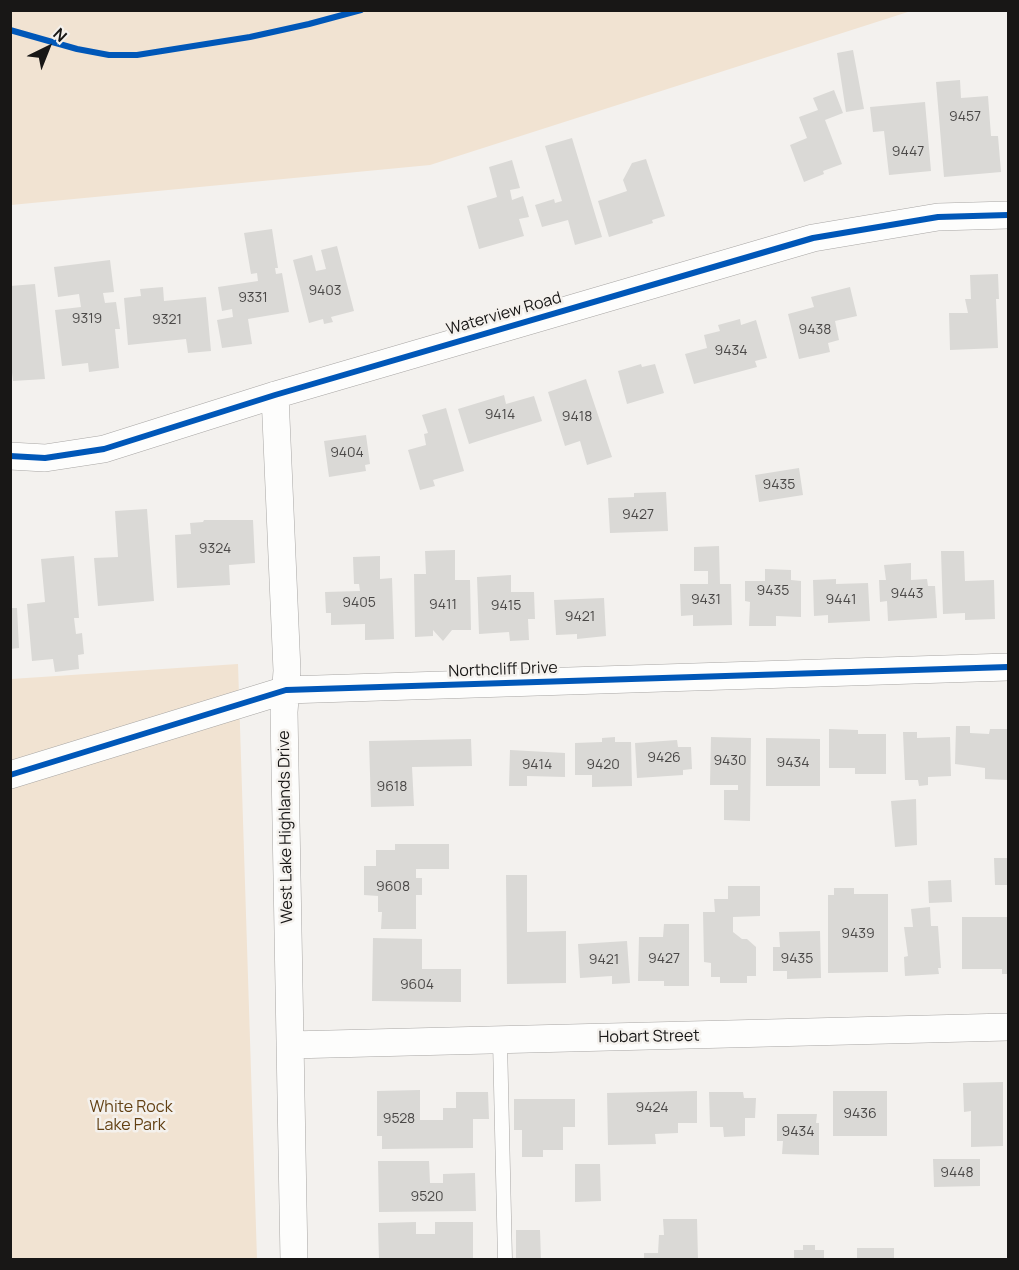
<!DOCTYPE html>
<style>
body{margin:0}
#map{position:relative;width:1019px;height:1270px;overflow:hidden;background:#f3f1ee;font-family:Manrope,sans-serif}
canvas{display:block}
.frame{position:absolute;inset:0;border:12px solid #181716;pointer-events:none}
.north{position:absolute;left:18px;top:18px;width:60px;height:60px;-webkit-text-stroke:4px #f4f1ed;paint-order:stroke;rotate:43deg;font-size:16px;font-weight:700;line-height:24px;text-align:center;color:#181716}
.north::after{content:'';display:block;margin:auto;width:21px;height:27px;background:#181716;clip-path:polygon(50% 0,100% 100%,50% 72%,0 100%)}
</style>
<div id="map">
<canvas width="1019" height="1270"></canvas>
<div class="frame"></div>
<div class="north">N</div>
</div>
<script>
const ctx = document.querySelector('canvas').getContext('2d');
ctx.lineJoin = 'round';
function fill(path, color) {
  ctx.fillStyle = color;
  ctx.fill(path, 'evenodd');
}
function stroke(path, color, width, dash) {
  ctx.strokeStyle = color;
  ctx.lineWidth = width;
  ctx.lineCap = dash ? 'butt' : 'round';
  ctx.setLineDash(dash || []);
  ctx.stroke(path);
}
function label(font, color, halo, rows, align = 'center') {
  ctx.font = font + ' Manrope,sans-serif';
  ctx.lineWidth = 5;
  ctx.setLineDash([]);
  ctx.textBaseline = 'middle';
  ctx.strokeStyle = halo;
  ctx.fillStyle = color;
  for (const [text, x, y, turn = 0] of rows) {
    ctx.save();
    ctx.translate(x, y);
    ctx.rotate((+turn || 0) * Math.PI / 180);
    ctx.textAlign = isNaN(turn) ? turn : align;
    if (halo) ctx.strokeText(text, 0, 0);
    ctx.fillText(text, 0, 0);
    ctx.restore();
  }
}
fill(new Path2D(`
 M11,10H911V11L430,165L11,205Z
 M238,664L257,1259L11,1260V679Z`), '#f1e3d2');
fill(new Path2D(`
 M853,50L864,109L846,112L837,53Z
 M960,80L961,98L988,96L991,136H998L1001,172L944,177L936,82Z
 M834,90L843,113L825,120L842,164L823,171L824,174L804,182L790,145L807,138L799,117L818,110L813,98Z
 M925,102L931,171L889,175L884,131L873,132L870,107Z
 M572,138L602,237L575,245L568,220L542,227L535,205L554,199L555,203L562,201L545,146Z
 M646,159L665,216L652,220L653,223L609,237L598,201L627,191L623,180L632,163Z
 M512,160L520,188L510,190L512,200L523,196L529,217L519,219L524,236L479,249L467,206L497,197L489,167Z
 M272,229L278,268H275L276,274L282,273L289,312L248,319L252,344L222,348L217,320L233,317L232,309L222,311L218,287L258,281L257,273L251,274L244,233Z
 M337,246L354,311L331,317L333,322L324,324L323,319L309,323L293,260L312,255L316,271L326,269L321,250Z
 M110,260L114,292L103,293L105,303L116,302L120,329H115L119,368L89,372L88,363L62,366L55,310L81,307L79,294L58,297L54,267Z
 M998,274L999,299H996L998,348L950,350L949,313H968L965,299H971L970,275Z
 M35,284L45,379L13,381L10,356V286Z
 M163,287L164,301L206,297L211,351L188,353L186,339L128,345L124,298L141,296L140,289Z
 M850,287L857,316L835,321L839,340L828,343L830,352L799,359L788,314L814,307L811,297Z
 M740,319L741,325L756,320L767,358L755,361L757,367L694,384L685,354L707,348L704,335L720,331L718,325Z
 M641,364L642,367L655,364L664,393L627,404L618,371Z
 M586,379L612,457L587,465L580,441L565,446L548,392Z
 M504,395L506,404L534,396L542,421L469,444L458,409Z
 M446,408L464,471L433,480L435,486L420,490L408,450L426,445L424,434L428,433L422,415Z
 M366,435L370,464L365,465L366,471L329,477L324,441Z
 M799,468L803,495L759,502L755,475Z
 M666,492L668,531L610,533L608,498L634,497V493Z
 M147,509L154,601L98,606L94,558L118,557L115,511Z
 M204,520H253L255,563L229,565L230,585L177,588L175,535L191,534L190,523L203,522Z
 M719,546L720,584H731L732,625L693,626V615L681,616L680,584H708V571H694V547Z
 M455,550V580H470L471,630H452L443,641L433,630V636L415,637L414,574H426L425,551Z
 M941,551H964L965,581L994,580L995,619L965,620V613L943,614Z
 M74,556L79,618H74L76,634L82,633L84,654L78,655L79,669L55,672L53,659L32,661L27,604L45,602L41,559Z
 M380,556V579L392,578L394,639L365,640V624L331,625V613H326L325,592L360,591L359,584H354L353,557Z
 M911,563V580L927,579L928,586H935L937,618L888,621L887,601L880,602L879,580H886L884,565Z
 M765,569L791,570V580L801,581V617L776,616V626H749L750,602L745,601V581H765Z
 M511,575V592H534L535,619H528L529,640L510,641L509,632L479,634L477,577Z
 M836,579V584L868,583L870,621L828,623V615L814,616L813,580Z
 M604,598L606,636L577,639V634L556,635L554,600Z
 M10,608H17L19,648L10,649Z
 M956,726H970V733L989,734L990,729H1008V780L985,779V768L955,764Z
 M829,729L858,730V734H886V774H855V768H829Z
 M903,732H917V738L950,737L951,776L928,777V785L919,786L918,780H905Z
 M615,737V742H631L632,786L592,787V775H575V743L602,742V738Z
 M711,737L751,738L750,821L724,820V790H738V785H710Z
 M766,738L820,739V786H766Z
 M471,739L472,766L412,767L414,806L371,807L369,741Z
 M677,740L678,747H691L692,769L683,770V775L637,778L635,743Z
 M510,750L565,753V777L527,776V786H509Z
 M916,799L917,845L895,847L891,801Z
 M395,844H449V869H416V878H422V895H416V929H381L382,912H378V896L364,895V866H376V850H395Z
 M994,858H1008V885H995Z
 M506,875H527V932L566,931V983L507,984Z
 M951,880L952,902L929,903L928,881Z
 M728,886H760V916L733,917V932L742,939H747L756,947V976H747V983H720V977H711V963L704,962L703,912H715L714,899H728Z
 M834,888H854V894H888V972L828,973V895H834Z
 M930,907L931,926H938L941,968H938L939,974L905,976L904,957L908,956L904,927H913L911,909Z
 M962,917H1008V974H1002V969H962Z
 M664,924H689V986H664V981H638L639,937H663Z
 M820,931L821,978L787,979V971H773V947H780L779,932Z
 M373,938L422,939V969H461V1002L372,1001Z
 M627,941L630,983L612,984V976L580,978L578,944Z
 M1003,1082V1146L971,1147V1111L964,1112L963,1083Z
 M420,1090V1120H443V1108H456V1092H488L489,1119H473V1148L382,1149V1136H377V1091Z
 M697,1091V1123H678V1133L655,1134L656,1144L608,1145L607,1093Z
 M833,1091H887V1136H833Z
 M709,1092H743L744,1098H756L755,1118H745V1136L724,1137L723,1127H710Z
 M514,1099H575V1127H563V1150H543V1157H522V1130H514Z
 M777,1114H817L816,1123H819V1155L782,1154L783,1141H777Z
 M933,1159H980V1186L934,1187Z
 M378,1161H429L430,1183H443V1174L475,1173L476,1211L379,1212Z
 M575,1164H600L601,1201L575,1202Z
 M663,1219H697L698,1260H644V1253H658L659,1235H664Z
 M416,1222V1234H435V1222H473V1260H379L378,1223Z
 M516,1230H540L541,1260H516Z
 M803,1245H815V1250H824V1260H794V1250H803Z
 M857,1248H894V1260H857Z`), '#dad9d6');
const service = new Path2D(`
 M500,1041L505,1260`);
const minor = new Path2D(`
 M275,395L287,671L284,712L294,1260
 M10,456L45,458L104,449L275,395L813,238L938,217L1008,215
 M10,775L286,690L1008,667
 M290,1045L1008,1027`);
stroke(service, '#a8a6a4', 15);
stroke(minor, '#a8a6a4', 28);
stroke(service, '#fdfdfc', 14);
stroke(minor, '#fdfdfc', 27);
stroke(new Path2D(`
 M10,30L77,49L109,55H137L250,37L309,24L361,10
 M10,456L45,458L104,449L275,395L813,238L938,217L1008,215
 M10,775L286,690L1008,667`), '#0057b8', 6);
label('14px', '#4a4847', null, [
 ["9457",965,117],
 ["9447",908,152],
 ["9403",325,291],
 ["9331",253,298],
 ["9319",87,319],
 ["9321",167,320],
 ["9438",815,330],
 ["9434",731,351],
 ["9414",500,415],
 ["9418",577,417],
 ["9404",347,453],
 ["9435",779,485],
 ["9427",638,515],
 ["9324",215,549],
 ["9435",773,591],
 ["9443",907,594],
 ["9431",706,600],
 ["9441",841,600],
 ["9405",359,603],
 ["9411",443,605],
 ["9415",506,606],
 ["9421",580,617],
 ["9426",664,758],
 ["9430",730,761],
 ["9434",793,763],
 ["9414",537,765],
 ["9420",603,765],
 ["9618",392,787],
 ["9608",393,887],
 ["9439",858,934],
 ["9427",664,959],
 ["9435",797,959],
 ["9421",604,960],
 ["9604",417,985],
 ["9424",652,1108],
 ["9436",860,1114],
 ["9528",399,1119],
 ["9434",798,1132],
 ["9448",957,1173],
 ["9520",427,1197]
]);
label('16px', '#181716', '#f4f1ed', [
 ["Waterview Road",504,314,-16],
 ["Northcliff Drive",503,670,-2],
 ["West Lake Highlands Drive",286,827,-91],
 ["Hobart Street",649,1037,-1]
]);
label('16px', '#634114', '#f4f1ed', [
 ["White Rock",131,1108],
 ["Lake Park",131,1126]
]);
</script>
